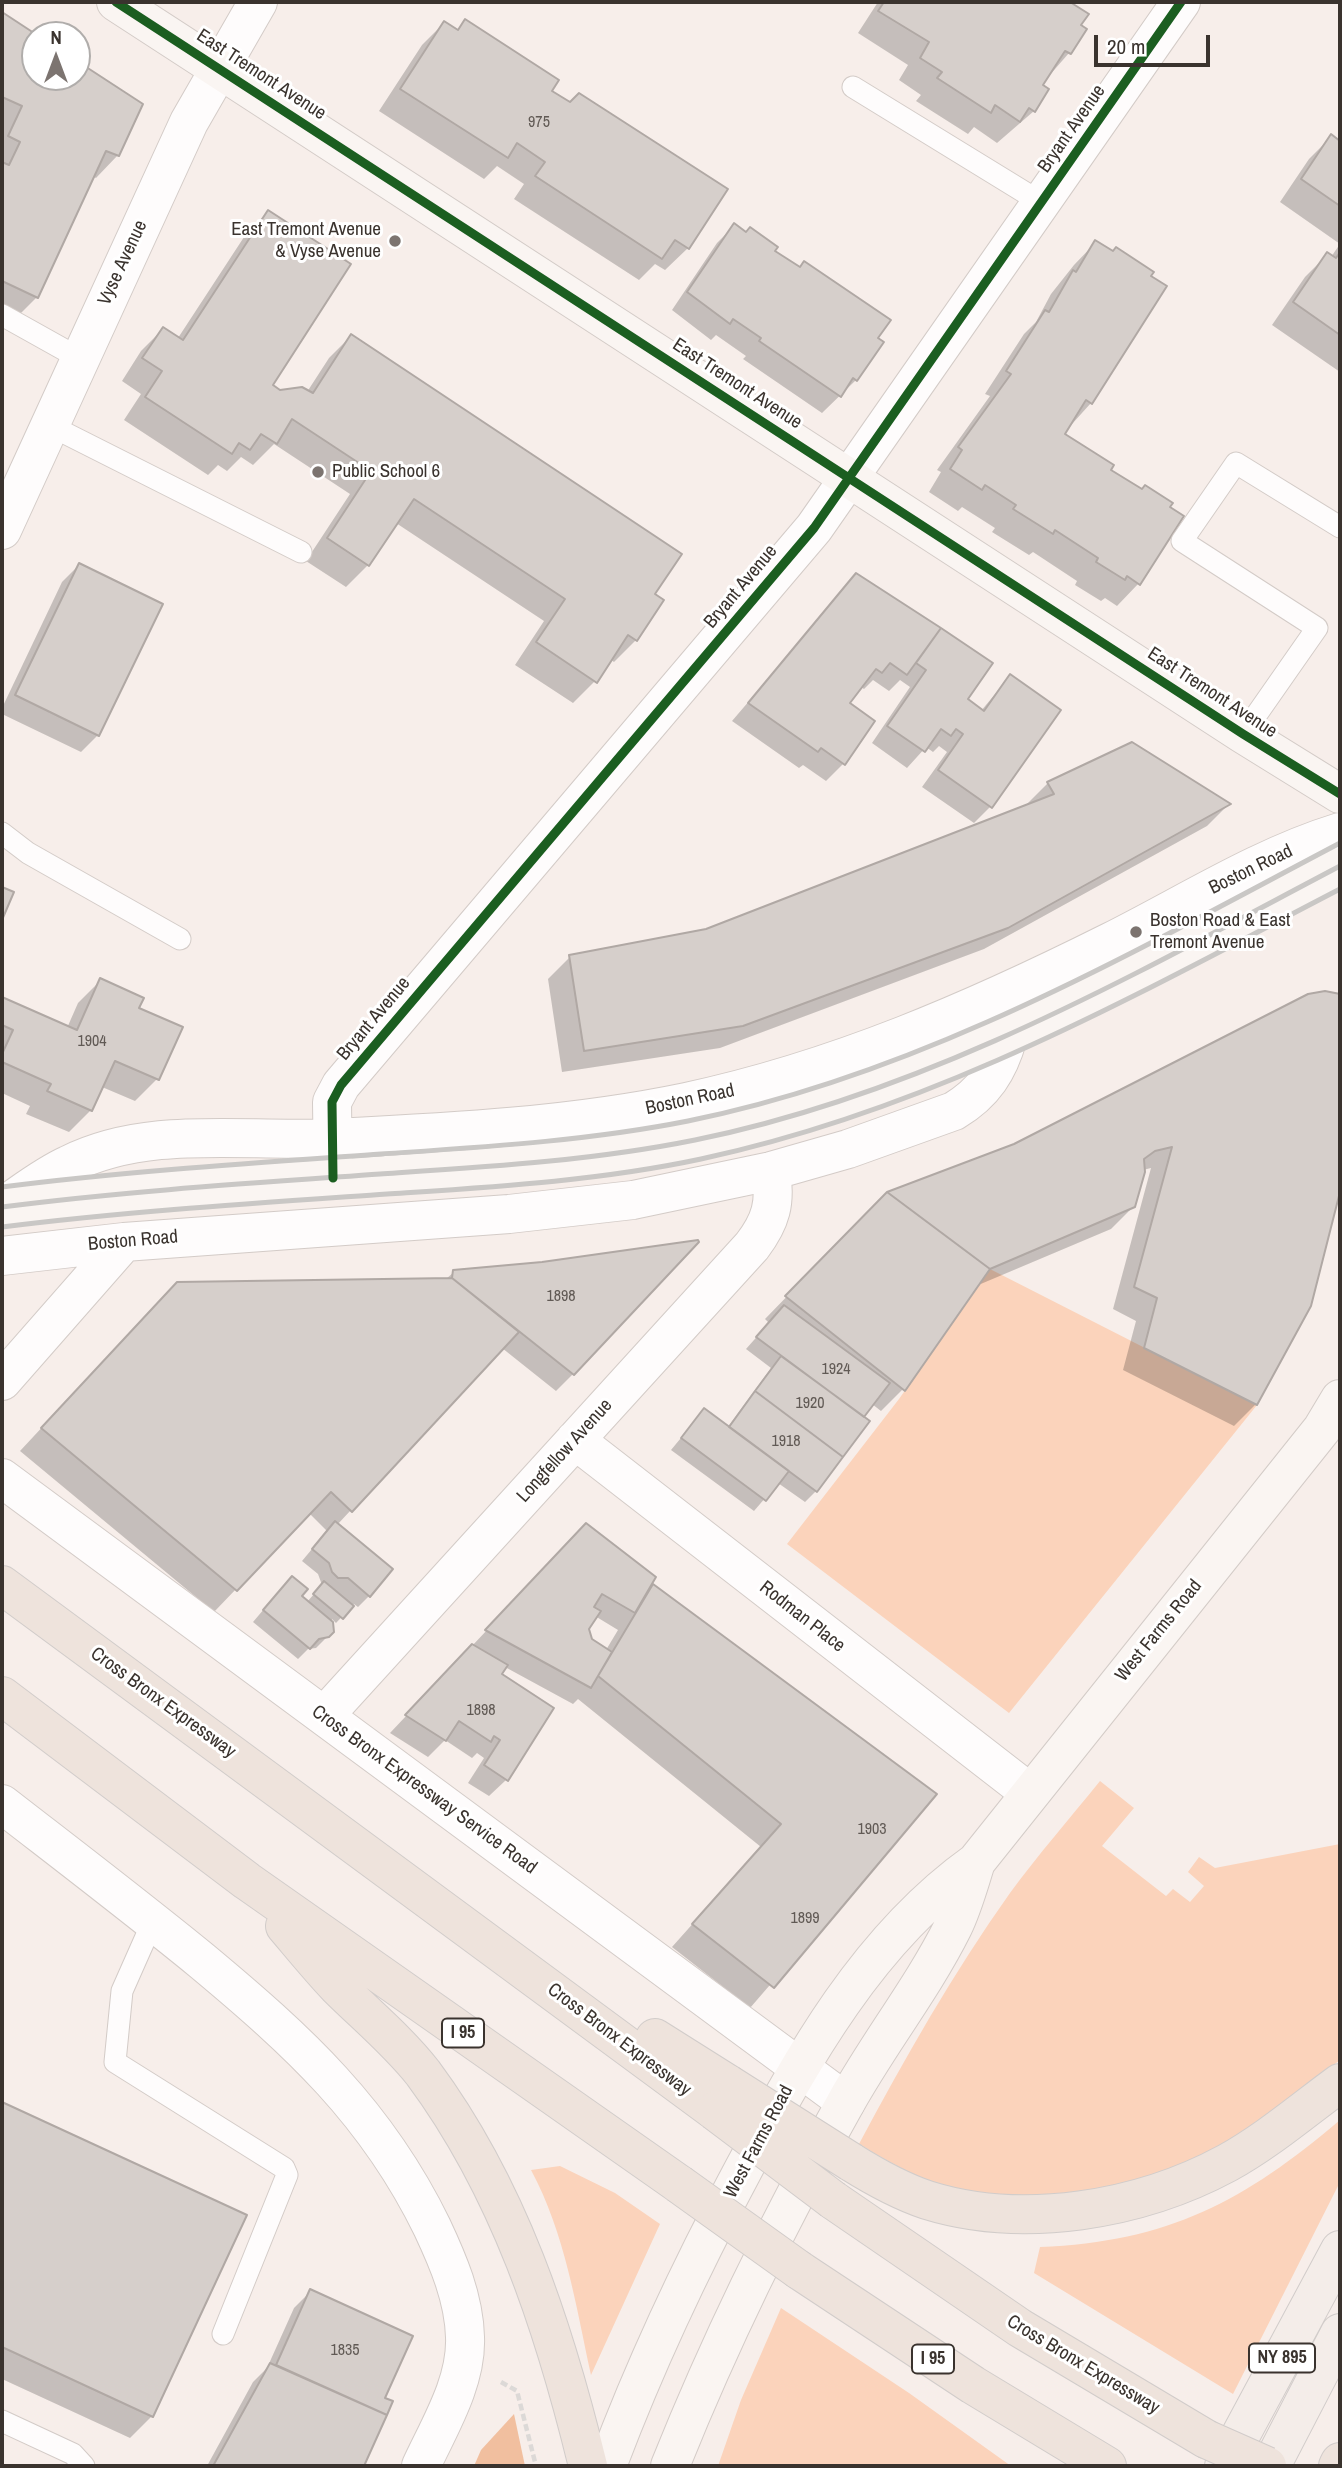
<!DOCTYPE html>
<style>
body{margin:0}
#map{position:relative;width:1342px;height:2468px;overflow:hidden;background:#f7eeea;font-family:"Archivo Narrow",sans-serif}
canvas{display:block}
.frame{position:absolute;inset:0;border:4px solid #3a332e;pointer-events:none}
.north{position:absolute;left:21px;top:21px;width:70px;height:70px;box-sizing:border-box;background:#fff;border:2px solid #b0adab;border-radius:50%;rotate:0deg;font-size:19px;font-weight:700;line-height:28px;text-align:center;color:#3a332e}
.north::after{content:'';display:block;margin:auto;width:24px;height:32px;background:#7c7470;clip-path:polygon(50% 0,100% 100%,50% 72%,0 100%)}
.scale{position:absolute;left:1094px;top:35px;width:116px;height:32px;box-sizing:border-box;border:4px solid #3a332e;border-top:0;padding-left:9px;font-size:21px;line-height:24px;white-space:nowrap;color:#3a332e;-webkit-text-stroke:5px #fff;paint-order:stroke}
</style>
<div id="map">
<canvas width="1342" height="2468"></canvas>
<div class="frame"></div>
<div class="north">N</div>
<div class="scale">20 m</div>
</div>
<script>
const ctx = document.querySelector('canvas').getContext('2d');
ctx.lineJoin = 'round';
function fill(path, color) {
  ctx.fillStyle = color;
  ctx.fill(path, 'evenodd');
}
function stroke(path, color, width, dash) {
  ctx.strokeStyle = color;
  ctx.lineWidth = width;
  ctx.lineCap = dash ? 'butt' : 'round';
  ctx.setLineDash(dash || []);
  ctx.stroke(path);
}
function label(font, color, halo, rows, align = 'center') {
  ctx.font = font + ' "Archivo Narrow",sans-serif';
  ctx.lineWidth = 6;
  ctx.setLineDash([]);
  ctx.textBaseline = 'middle';
  ctx.strokeStyle = halo;
  ctx.fillStyle = color;
  for (const [text, x, y, turn = 0] of rows) {
    ctx.save();
    ctx.translate(x, y);
    ctx.rotate((+turn || 0) * Math.PI / 180);
    ctx.textAlign = isNaN(turn) ? turn : align;
    if (halo) ctx.strokeText(text, 0, 0);
    ctx.fillText(text, 0, 0);
    ctx.restore();
  }
}
fill(new Path2D(`
 M990,1269L1257,1405L1009,1713L787,1544L899,1399Z
 M1100,1781L1134,1808L1102,1846L1166,1896L1173,1889L1190,1902L1204,1886L1188,1872L1199,1857L1215,1868L1340,1844V2060C1305,2086 1271,2117 1233,2139C1160,2184 1061,2204 976,2193C934,2188 895,2166 859,2144C905,2058 953,1973 1010,1893C1038,1855 1070,1818 1100,1781Z
 M1340,2120V2182L1233,2394L1034,2273L1040,2247C1168,2242 1245,2201 1340,2120Z
 M560,2166L615,2193L660,2224L591,2375C576,2306 565,2233 531,2170Z
 M781,2308L909,2393L1011,2466H718L741,2400Z`), '#fbd3bb');
fill(new Path2D(`
 M514,2414L525,2466H474L481,2450Z`), '#f1bf9f');
fill(new Path2D(`
 M878,2H1067L1087,14L1069,53L1041,85L1034,111L997,143L974,127L968,134L916,101L921,95L899,80L908,65L858,33Z
 M2,14L35,36V77H77V63L118,155L96,178L92,176L37,297L15,319L2,313Z
 M465,21L549,91L725,190L688,248L665,270L655,264L639,280L514,199L524,184L497,166L484,179L379,111L422,45L444,23L456,31Z
 M1331,137L1340,143V372L1272,325L1305,277L1327,255L1331,257L1340,244L1280,202L1309,159Z
 M268,212L270,386L280,392H307L329,358L351,336L653,594L636,640L614,662L610,659L595,681L573,703L515,665L544,621L396,523L368,565L346,587L306,561L350,494L274,444L253,465L241,457L227,471L218,465L208,475L124,420L141,394L122,381L141,351L163,329L178,338L246,234Z
 M734,226L773,251L875,339L856,380L822,413L743,359L746,356L716,335L711,340L672,310L717,243Z
 M1096,242L1091,403L1063,434L1109,470L1139,583L1117,606L1105,598L1101,601L1075,585L1077,581L1033,552L1029,555L992,532L995,528L962,507L958,511L929,492L941,472L937,470L990,396L985,394L1024,334L1036,322L1051,294L1074,265Z
 M79,565L98,735L81,752L2,714V708L62,582Z
 M857,575L991,663L965,700L981,711L1010,676L991,806L974,823L922,787L947,752L939,746L933,752L926,747L907,768L872,743L910,687L900,680L889,691L873,680L864,689L861,687L848,703L873,721L843,764L826,781L803,765L799,768L732,721Z
 M1048,783L1228,805L1207,826L984,949L720,1048L562,1072L548,979L570,957L707,931L1026,805Z
 M100,981L137,1009L180,1028L157,1079L135,1101L102,1087L91,1110L69,1132L26,1114L30,1106L2,1093V998L67,1028L78,1003Z
 M1333,994L1340,998V1184L1310,1305L1256,1404L1234,1426L1123,1370L1136,1321L1113,1309L1151,1168L1143,1170L1134,1206L1111,1229L976,1286L903,1389L881,1411L872,1404L816,1491L805,1502L778,1483L754,1511L671,1450L704,1410L727,1428L771,1368L746,1349L769,1323L765,1319L865,1216Z
 M454,1272L573,1374L556,1391L502,1348L337,1525L369,1596L358,1607L354,1604L336,1623L332,1619V1632L316,1648L308,1649L298,1659L253,1622L281,1589L307,1602L322,1585L318,1574L302,1561L327,1531L309,1513L214,1612L20,1451L155,1306L446,1279Z
 M569,1543L647,1592L653,1586L935,1794L750,2008L672,1947L761,1847L578,1699L573,1704L505,1667L500,1675L506,1780L489,1796L468,1783L484,1758L477,1753L472,1758L445,1740L428,1757L390,1733ZM595,1616L618,1630L606,1650L590,1640L588,1629Z
 M2,2104L245,2216L152,2416L130,2438L2,2379Z
 M311,2291L383,2399L391,2402L362,2466H207L253,2382L267,2368L294,2308Z`), '#0003');
const building = new Path2D(`
 M884,2H1070L1089,14L1081,25L1087,29L1071,54L1065,51L1043,85L1049,89L1035,112L1029,108L1020,122L995,105L991,113L937,78L942,72L920,58L929,42L878,11Z
 M2,12L37,35L35,77H77V61L143,104L119,156L106,151L38,298L2,281V162L9,165L20,142L8,136L22,106L2,97Z
 M465,19L559,80L552,91L570,102L579,93L728,189L689,249L675,240L662,259L535,176L545,162L517,143L508,158L400,89L444,21L458,30Z
 M1331,134L1340,141V206L1301,179Z
 M268,210L351,264L273,385L280,390L302,387L313,393L351,334L682,554L655,594L664,600L637,641L628,635L597,683L536,642L565,599L414,499L369,566L327,538L371,471L292,419L277,444L261,434L250,450L239,443L232,454L145,397L162,371L142,358L163,327L183,340Z
 M734,223L746,232L750,227L778,247L775,251L800,267L804,261L891,320L878,338L884,342L857,381L853,378L841,397L759,341L761,338L733,319L730,324L687,292Z
 M1095,240L1113,251L1116,247L1154,272L1151,276L1167,286L1092,404L1086,400L1065,434L1114,465L1111,470L1142,489L1145,485L1173,503L1170,507L1184,516L1140,585L1127,576L1125,580L1096,562L1098,558L1055,530L1053,534L1013,509L1016,505L985,485L982,490L950,469L962,450L958,447L1011,374L1006,371L1045,310L1049,312L1073,270L1076,272Z
 M1327,252L1336,258L1340,252V335L1293,302Z
 M79,563L163,604L99,736L15,695Z
 M856,573L941,628L907,675L890,663L882,673L876,669L850,703L875,721L845,765L821,748L818,752L748,703Z
 M941,628L993,663L968,699L984,711L1010,674L1061,710L992,808L938,770L963,734L956,729L951,736L941,729L925,752L887,726L926,670L916,663Z
 M1132,742L1231,804L1008,928L743,1026L584,1051L569,955L706,929L1054,794L1047,782Z
 M2,887L14,892L2,920Z
 M100,978L144,998L139,1008L183,1027L159,1080L115,1061L92,1111L47,1091L51,1084L2,1062V1054L13,1030L2,1025V997L77,1030Z
 M1325,991L1340,994V1192L1311,1306L1257,1405L1144,1348L1157,1298L1134,1287L1172,1147L1155,1151L1144,1159L1145,1172L1135,1207L990,1269L887,1192L1014,1144L1308,994Z
 M887,1192L990,1269L905,1391L785,1296Z
 M698,1240L699,1242L574,1375L452,1278L453,1270L542,1262Z
 M452,1278L519,1332L352,1512L331,1492L237,1591L41,1428L177,1282Z
 M784,1305L890,1383L864,1417L756,1337Z
 M781,1356L870,1421L843,1457L755,1391Z
 M755,1391L843,1457L817,1492L729,1427Z
 M704,1408L789,1471L766,1501L681,1438Z
 M335,1521L393,1569L370,1597L348,1578H338L332,1572L329,1563L312,1549Z
 M586,1523L656,1577L635,1613L602,1594L594,1607L601,1611L589,1629L592,1639L612,1652L591,1688L485,1630Z
 M292,1576L308,1589L302,1596L333,1622L334,1632L329,1637L319,1639L310,1649L263,1610Z
 M324,1581L354,1606L343,1619L313,1594Z
 M653,1584L937,1794L774,1988L692,1924L781,1824L598,1676Z
 M472,1644L508,1665L502,1674L554,1708L508,1781L484,1765L500,1740L494,1736L491,1742L459,1721L446,1741L405,1715Z
 M2,2102L247,2215L153,2417L2,2347Z
 M310,2289L413,2336L385,2398L393,2401L387,2415L276,2365Z
 M270,2363L387,2415L364,2466H213Z`);
fill(building, '#d6cfcb');
stroke(building, '#b0a8a4', 2);
const lane = new Path2D(`
 M853,87L1042,203
 M2,315L79,358
 M49,425L301,552
 M1243,734L1317,628L1182,541L1236,463L1340,527
 M2,833L28,853L180,939
 M153,1921L122,1991L115,2062L284,2168L287,2175L223,2334
 M2,2421L73,2454L84,2466`);
const street = new Path2D(`
 M2,530L189,122L258,2
 M333,1178L332,1102L341,1085L814,528L1181,2
 M2,1207C23,1193 44,1176 68,1165C149,1124 246,1143 334,1138C452,1132 571,1126 686,1102C836,1070 974,1010 1110,942C1186,904 1259,857 1340,832
 M2,1256L124,1242L509,1214L633,1200L771,1171L848,1149L954,1111C984,1093 999,1070 1008,1037
 M2,1381L124,1242
 M575,1440L1030,1793
 M2,1478L846,2102
 M324,1716L752,1246C771,1221 776,1203 771,1171
 M2,1804C69,1856 136,1907 202,1961C298,2041 376,2112 432,2227C448,2261 464,2298 465,2337C467,2382 439,2427 421,2466`);
const secondary = new Path2D(`
 M116,2L1243,734L1340,794
 M2,1208C130,1191 259,1183 387,1175C502,1167 617,1159 729,1133C948,1081 1142,969 1340,867
 M607,2466C645,2365 691,2267 742,2172C803,2057 868,1939 976,1862L1322,1429L1340,1399
 M670,2466C720,2341 779,2221 845,2104C878,2044 922,1989 953,1927C963,1907 969,1884 976,1862`);
const primary = new Path2D(`
 M1224,2466L1340,2250
 M1271,2466L1340,2333`);
const highway = new Path2D(`
 M2,1585L715,2111
 M2,1696L247,1881L679,2184
 M285,1926C302,1946 319,1967 337,1986C365,2014 398,2041 423,2073C509,2189 554,2327 588,2466
 M655,2038L728,2084
 M851,2162C875,2177 900,2191 927,2200C1023,2230 1140,2210 1227,2163C1267,2141 1303,2110 1340,2083
 M833,2200L1020,2328L1206,2439
 M799,2270L973,2385L1107,2466
 M1338,2466L1340,2462`);
stroke(lane, '#d3cbc7', 23);
stroke(street, '#d3cbc7', 40);
stroke(secondary, '#d3cbc7', 40);
stroke(primary, '#d1ccca', 40);
stroke(highway, '#d1ccca', 40);
stroke(new Path2D(`
 M501,2382L517,2391L536,2466`), '#dcd9d7', 4.5, [7, 3.5]);
stroke(lane, '#fefcfc', 21);
stroke(street, '#fefcfc', 38);
stroke(secondary, '#faf5f2', 38);
stroke(primary, '#f4ede9', 38);
stroke(highway, '#eee3dc', 38);
stroke(new Path2D(`
 M2,1187C128,1171 254,1163 381,1154C484,1147 587,1141 688,1121C922,1074 1131,953 1340,843
 M2,1207C127,1191 254,1183 380,1174C486,1167 591,1161 695,1140C927,1093 1133,975 1340,866
 M2,1227C130,1211 258,1203 387,1194C492,1187 598,1181 701,1159C934,1109 1132,997 1340,889`), '#c9c7c5', 5);
const highwayBridge = new Path2D(`
 M728,2084L851,2162
 M715,2111L833,2200
 M679,2184L799,2270
 M1206,2439L1267,2466`);
stroke(highwayBridge, '#d1ccca', 40, []);
stroke(highwayBridge, '#eee3dc', 38);
stroke(new Path2D(`
 M116,2L1243,734L1340,794
 M333,1178L332,1102L341,1085L814,528L1181,2`), '#1b5e20', 9);
for (const [x, y, r, color] of [
 [395,241,7,"#7c7470"],
 [318,472,7,"#7c7470"],
 [1136,932,7,"#7c7470"]
]) {
  const dot = new Path2D();
  dot.arc(x, y, r, 0, 2 * Math.PI);
  ctx.fillStyle = color;
  ctx.fill(dot);
  stroke(dot, '#fff', 2.5);
}
label('16px', '#615a55', null, [
 ["975",539,123],
 ["1904",92,1042],
 ["1898",561,1297],
 ["1924",836,1370],
 ["1920",810,1404],
 ["1918",786,1442],
 ["1898",481,1711],
 ["1903",872,1830],
 ["1899",805,1919],
 ["1835",345,2351]
]);
for (const [x, y, w] of [
 [463,2033,42],
 [1282,2358,66],
 [933,2359,42]
]) {
  const box = new Path2D();
  box.roundRect(x - w / 2, y - 14.5, w, 29, 5);
  ctx.fillStyle = '#fff';
  ctx.fill(box);
  stroke(box, '#3a332e', 2);
}
label('bold 18px', '#3a332e', null, [
 ["I 95",463,2033],
 ["NY 895",1282,2358],
 ["I 95",933,2359]
]);
label('19px', '#3a332e', '#fff', [
 ["East Tremont Avenue",261,75,33],
 ["Bryant Avenue",1072,129,-55],
 ["Vyse Avenue",123,263,-65],
 ["East Tremont Avenue",737,384,33],
 ["Bryant Avenue",741,587,-50],
 ["East Tremont Avenue",1212,693,33],
 ["Boston Road",1251,870,-26],
 ["Bryant Avenue",374,1019,-50],
 ["Boston Road",690,1100,-12],
 ["Boston Road",133,1241,-5],
 ["Longfellow Avenue",565,1451,-48],
 ["Rodman Place",802,1617,38],
 ["West Farms Road",1159,1631,-51],
 ["Cross Bronx Expressway",163,1703,36],
 ["Cross Bronx Expressway Service Road",424,1790,36],
 ["Cross Bronx Expressway",619,2040,37],
 ["West Farms Road",759,2142,-62],
 ["Cross Bronx Expressway",1083,2365,31]
]);
label('19px', '#3a332e', '#fff', [
 ["East Tremont Avenue",381,230,"right"],
 ["& Vyse Avenue",381,252,"right"],
 ["Public School 6",332,472],
 ["Boston Road & East",1150,921],
 ["Tremont Avenue",1150,943]
], 'left');
</script>
